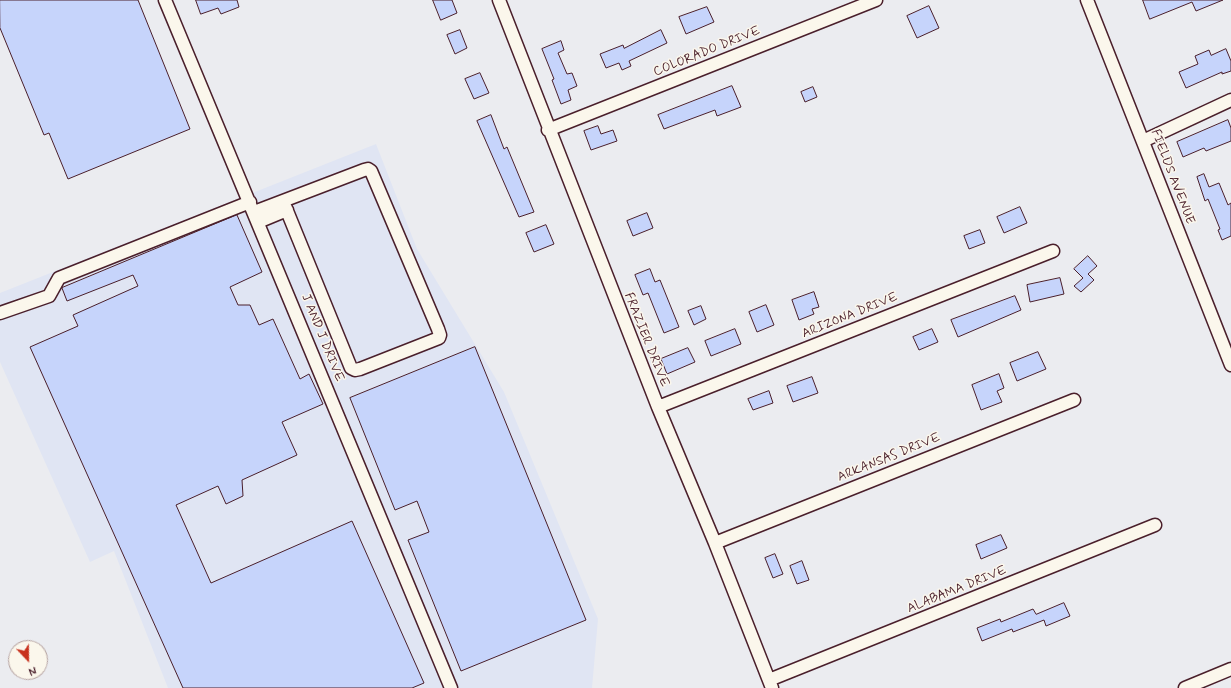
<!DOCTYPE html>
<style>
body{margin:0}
#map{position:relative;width:1231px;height:688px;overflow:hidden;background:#ebecf0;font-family:Mynerve,sans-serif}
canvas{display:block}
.north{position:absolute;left:8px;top:640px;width:40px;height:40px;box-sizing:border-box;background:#fbf7ec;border:1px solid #b4a19f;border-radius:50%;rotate:158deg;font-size:11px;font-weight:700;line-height:16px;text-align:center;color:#4a1f2b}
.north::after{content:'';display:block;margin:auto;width:14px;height:18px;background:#c8321e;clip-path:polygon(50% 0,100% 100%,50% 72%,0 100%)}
</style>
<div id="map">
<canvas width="1231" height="688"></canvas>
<div class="north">N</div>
</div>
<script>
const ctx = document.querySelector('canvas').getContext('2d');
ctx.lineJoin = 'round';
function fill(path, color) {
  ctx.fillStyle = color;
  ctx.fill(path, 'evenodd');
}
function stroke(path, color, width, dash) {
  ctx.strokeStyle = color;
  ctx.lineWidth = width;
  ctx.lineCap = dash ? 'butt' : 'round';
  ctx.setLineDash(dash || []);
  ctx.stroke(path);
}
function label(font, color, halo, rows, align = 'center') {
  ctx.font = font + ' Mynerve,sans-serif';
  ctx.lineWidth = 3;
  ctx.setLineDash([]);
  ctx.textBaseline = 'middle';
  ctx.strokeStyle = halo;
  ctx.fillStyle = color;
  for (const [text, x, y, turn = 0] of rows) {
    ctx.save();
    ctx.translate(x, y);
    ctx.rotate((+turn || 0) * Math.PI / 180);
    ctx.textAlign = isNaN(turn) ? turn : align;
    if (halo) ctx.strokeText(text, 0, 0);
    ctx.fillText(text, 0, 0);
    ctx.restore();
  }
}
fill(new Path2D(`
 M376,144L417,249L504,392L598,619L592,688H168L114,551L90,562L0,362V293Z`), '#e0e5f3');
const building = new Path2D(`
 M0,0H138L190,129L68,179L49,133L44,135L0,28Z
 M196,0H237L239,7L221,14L218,8L201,14Z
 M433,0H452L457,13L441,20Z
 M1143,0H1223L1196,11L1192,2L1150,19Z
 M929,6L939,28L917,38L907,16Z
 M707,7L714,22L686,34L679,17Z
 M460,30L467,48L455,54L447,35Z
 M661,30L667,43L629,61L631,66L622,70L619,63L606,68L600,54L623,45L624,48Z
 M561,41L564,50L558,53L567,74L572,73L577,86L568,90L571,100L561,104L552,80L554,79L542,49Z
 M1226,49L1231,61V71L1222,74V72L1186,88L1179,72L1198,64L1195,56L1209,50L1211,55Z
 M480,73L489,93L474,99L465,79Z
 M732,86L741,107L717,116L715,110L664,129L658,115Z
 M813,87L817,97L805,102L801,92Z
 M491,115L504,149L507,147L534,212L519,217L477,121Z
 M1228,120L1231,128V141L1206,151L1204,148L1183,157L1177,142Z
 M598,126L601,134L613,130L617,141L591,150L584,131Z
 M1204,174L1209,187L1219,183L1228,205L1231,203V236L1222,240L1218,230L1220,229L1208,199L1205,201L1197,177Z
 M1020,207L1027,223L1004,233L997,217Z
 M647,213L653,228L633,236L627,221Z
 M237,215L262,272L230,287L238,305H250L259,325L273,319L300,379L309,374L323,404L282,422L297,455L242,480L243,496L226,504L218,486L176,505L211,583L352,521L424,683L412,688H183L30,347L78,326L73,315L138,286L133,275L67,301L62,288Z
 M546,225L554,244L534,252L526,233Z
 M980,230L985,243L969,249L964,236Z
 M1088,256L1097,266L1088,274L1094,280L1081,292L1074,286L1083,278L1074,269Z
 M650,269L655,282L660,280L679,327L664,333L648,293L643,295L635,275Z
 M1060,278L1064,294L1030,302L1027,285Z
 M814,292L819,307L812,309L814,314L799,320L792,300Z
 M1015,296L1021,310L958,337L951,320Z
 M766,305L774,325L757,332L749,312Z
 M701,306L706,319L694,325L688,311Z
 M735,329L741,344L711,356L705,341Z
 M932,329L938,342L919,350L913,337Z
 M475,347L586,620L461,671L408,540L429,532L417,501L395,510L350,398Z
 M688,348L695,362L667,374L661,359Z
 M1038,352L1046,369L1017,381L1010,363Z
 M999,374L1004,388L997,391L1002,402L981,410L972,385Z
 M812,377L818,393L793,402L787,386Z
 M769,391L773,403L753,410L748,399Z
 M1001,535L1007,548L981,559L976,545Z
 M775,554L783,574L773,578L765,558Z
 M802,561L809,580L797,584L790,566Z
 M1064,603L1070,616L1046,626L1044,620L1013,632L1012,629L982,641L977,628L1000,619L1001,622L1033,609L1036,614Z`);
fill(building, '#c6d4fb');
stroke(building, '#4a1f2b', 1);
const minor = new Path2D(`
 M165,0L451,688
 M499,0L658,407L715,543L772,688
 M1087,0L1231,365
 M548,130L876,0
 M1143,141L1231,100
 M254,212L364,170L368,169L371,171L438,329L440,335L439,338L360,369L355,370L351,368L283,201
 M258,222L287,210
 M0,313L49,296L59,278L250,202
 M658,407L1053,251
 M715,543L1074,400
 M769,680L1155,525
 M1185,688L1231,669`);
stroke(minor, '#4a1f2b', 15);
stroke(minor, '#fbf7ec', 12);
label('13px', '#4a1f2b', '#fbf7ec', [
 ["COLORADO DRIVE",707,52,-22],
 ["FIELDS AVENUE",1172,177,69],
 ["ARIZONA DRIVE",850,316,-22],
 ["J AND J DRIVE",322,338,68],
 ["FRAZIER DRIVE",646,340,68],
 ["ARKANSAS DRIVE",889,458,-22],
 ["ALABAMA DRIVE",957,590,-22]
]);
</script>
